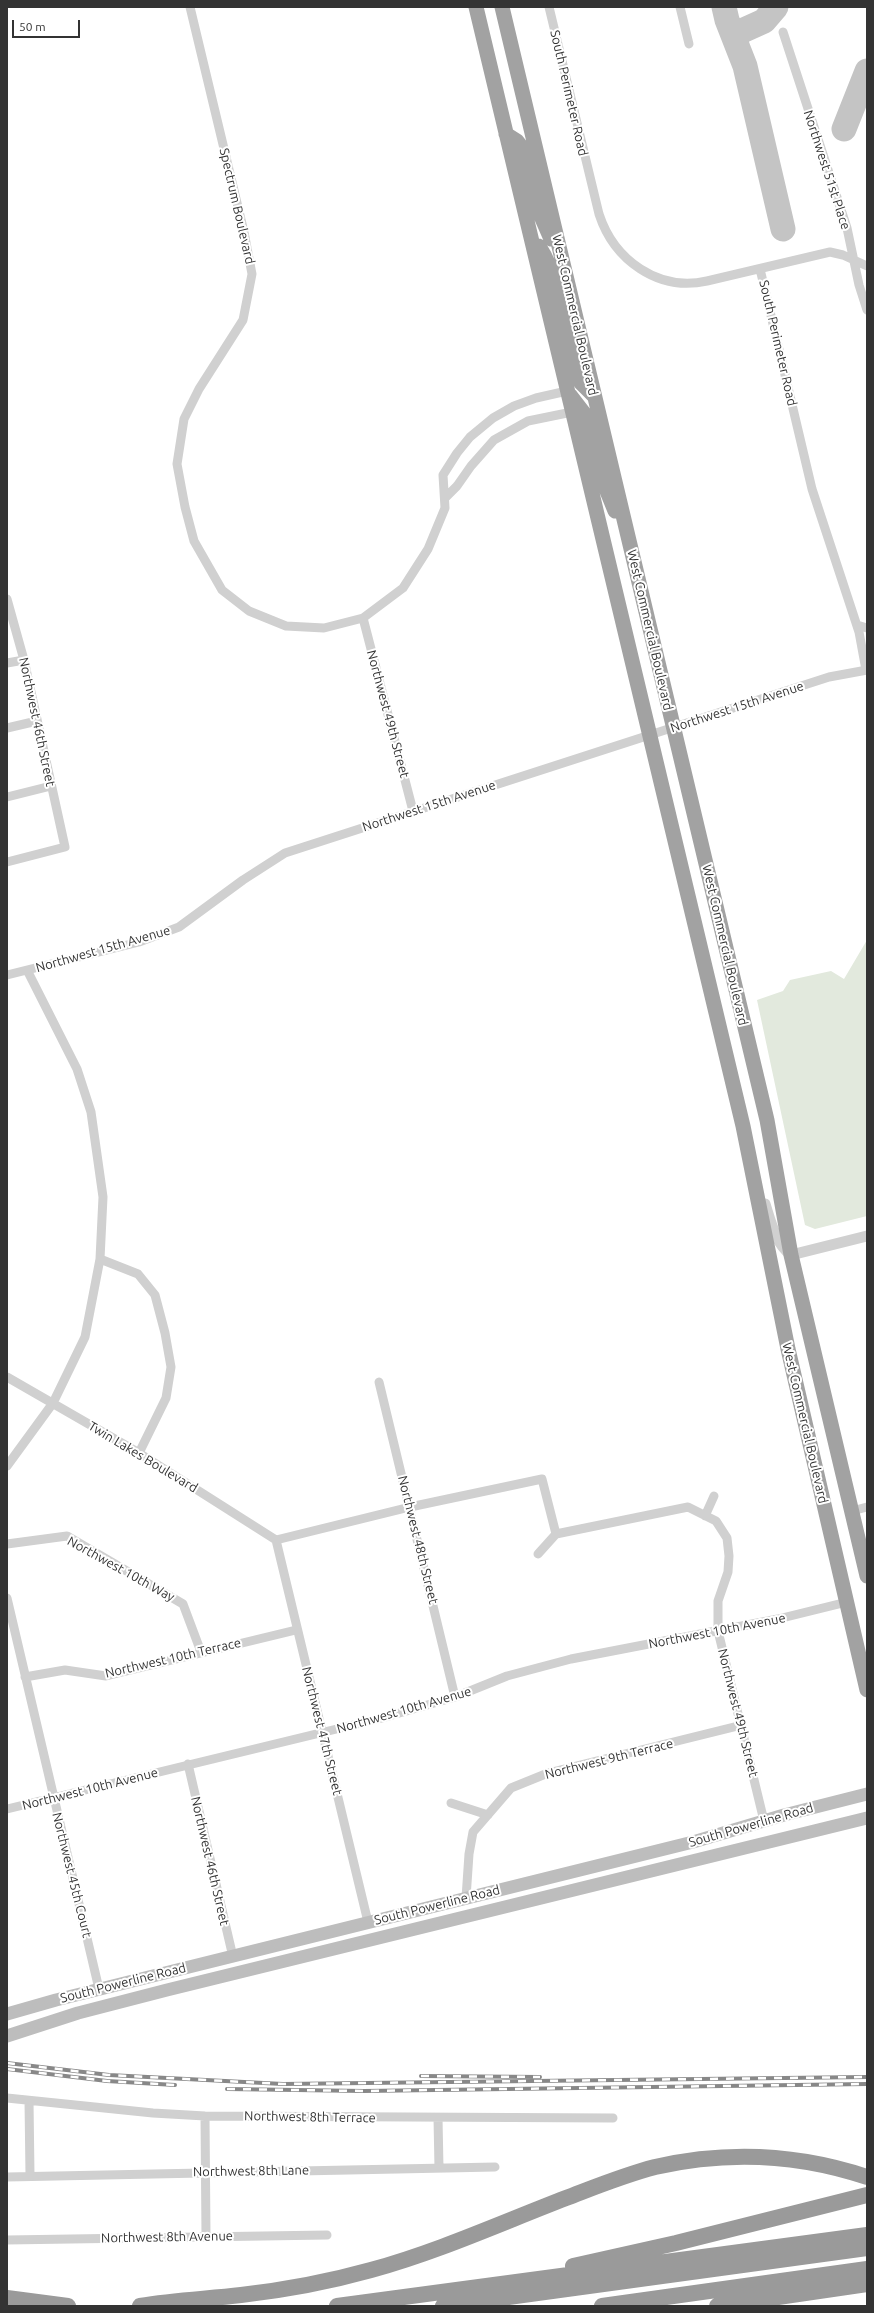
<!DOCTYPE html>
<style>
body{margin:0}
#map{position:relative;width:874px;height:2313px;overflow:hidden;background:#fff;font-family:Ubuntu,sans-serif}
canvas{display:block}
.frame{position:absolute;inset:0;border:8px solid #333;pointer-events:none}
.scale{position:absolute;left:12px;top:20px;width:68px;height:18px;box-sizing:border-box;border:2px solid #333;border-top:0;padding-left:5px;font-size:12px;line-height:14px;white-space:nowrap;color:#333;-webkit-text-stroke:3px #fff;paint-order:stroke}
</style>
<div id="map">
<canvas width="874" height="2313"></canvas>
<div class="frame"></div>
<div class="scale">50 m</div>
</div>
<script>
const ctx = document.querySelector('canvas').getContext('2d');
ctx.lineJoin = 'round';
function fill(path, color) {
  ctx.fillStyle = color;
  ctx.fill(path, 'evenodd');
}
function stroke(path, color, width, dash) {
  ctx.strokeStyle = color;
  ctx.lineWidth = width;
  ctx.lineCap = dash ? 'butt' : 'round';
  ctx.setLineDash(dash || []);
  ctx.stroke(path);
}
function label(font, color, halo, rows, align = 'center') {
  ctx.font = font + ' Ubuntu,sans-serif';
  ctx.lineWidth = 4;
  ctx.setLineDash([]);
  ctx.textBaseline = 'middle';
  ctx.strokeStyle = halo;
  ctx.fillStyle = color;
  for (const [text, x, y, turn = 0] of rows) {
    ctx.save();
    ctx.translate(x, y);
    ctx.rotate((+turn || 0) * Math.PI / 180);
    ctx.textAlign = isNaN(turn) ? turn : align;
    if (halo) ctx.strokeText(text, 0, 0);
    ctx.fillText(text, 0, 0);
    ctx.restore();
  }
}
fill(new Path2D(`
 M867,940V1216L815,1229L805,1225L757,1000L783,991L790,980L831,971L844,979Z`), '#e2e9dd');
stroke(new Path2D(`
 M724,7L727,20L745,66L783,229
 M733,35L764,21L776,7
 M844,129L867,71`), '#c4c4c4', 25);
stroke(new Path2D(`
 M190,7L244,232L252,274L243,320L199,389L184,419L177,464L185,507L194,541L222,590L249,611L286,626L324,628L363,618L403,588L428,549L445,508L443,475L457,453L470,437L493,418L514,406L536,398L567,391
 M549,7L599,214C614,260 658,292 707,281L830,252L843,255L867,266
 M680,7L689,44
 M783,32L847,228L859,285L867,310
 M760,269L812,489L859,632L866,670
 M446,497L457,486L471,466L494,440L528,421L572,412
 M7,599L24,660L65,847L7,862
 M363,618L413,811
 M857,625L867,628
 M7,663L24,660
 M7,728L37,721
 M7,797L51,786
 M7,975L139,942L179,927L243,880L285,853L829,677L867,670
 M100,1259L138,1274L155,1295L165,1333L171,1367L166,1398L139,1453
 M7,1377L139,1453L276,1540
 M379,1382L455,1697
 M7,1466L53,1403L85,1337L100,1259L103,1197L91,1112L77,1069L27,970
 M852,1511L867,1507
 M705,1516L714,1496
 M276,1540L368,1922
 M276,1540L410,1507L542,1479L556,1534
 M7,1544L67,1536L183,1604L201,1652
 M538,1554L556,1534L688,1507L716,1521L727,1538L729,1556L728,1572L718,1601V1631L764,1821
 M7,1598L99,1989
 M25,1677L65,1670L106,1676L296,1630
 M188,1764L233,1957
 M451,1803L488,1815
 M7,1809L382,1718L455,1697L507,1676L571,1659L778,1619L847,1602
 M466,1898L469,1854L473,1832L511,1788L548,1773L742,1725
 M7,2098L153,2113L205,2116L613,2118
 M29,2101L30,2175
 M205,2116L206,2236
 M438,2118L439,2168
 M7,2177L495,2167
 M7,2240L327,2235`), '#d0d0d0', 9);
stroke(new Path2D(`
 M765,1204C771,1223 775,1242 791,1255L867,1236`), '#d0d0d0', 11);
stroke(new Path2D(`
 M7,2014L56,2000L693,1842L784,1815L867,1794
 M7,2036L78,2013L167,1990L867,1818`), '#bdbdbd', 13);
stroke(new Path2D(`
 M476,7L743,1126L788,1349L867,1690
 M502,7L767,1120L791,1255L867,1576
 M506,134L517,141L524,150L537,207L551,239
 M539,246C561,280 567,333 576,372L581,383L594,396
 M570,395L587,417L602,479L615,511`), '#a2a2a2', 15);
stroke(new Path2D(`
 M573,2266L676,2243L867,2195
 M7,2298L68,2306
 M140,2306C174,2300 207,2299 241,2295C285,2290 328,2282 371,2270C437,2252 501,2223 566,2198C595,2187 624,2175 655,2167C725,2151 798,2154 867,2177
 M337,2306L867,2235
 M443,2306L867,2248
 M602,2306L867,2269
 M717,2306L867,2284`), '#9a9a9a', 16);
const rail = new Path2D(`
 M7,2063L109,2075L283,2084L867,2077
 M7,2069L107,2081L175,2085
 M421,2076L540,2077
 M227,2089L364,2091L867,2084`);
stroke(rail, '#888', 4);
stroke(rail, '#fff', 2.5, [8]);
label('13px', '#333', '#fff', [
 ["South Perimeter Road",569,93,77],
 ["Northwest 51st Place",827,170,72],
 ["Spectrum Boulevard",237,206,77],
 ["West Commercial Boulevard",575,315,77],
 ["South Perimeter Road",778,343,77],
 ["West Commercial Boulevard",650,630,77],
 ["Northwest 15th Avenue",737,707,-18],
 ["Northwest 49th Street",388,714,75],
 ["Northwest 46th Street",37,722,78],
 ["Northwest 15th Avenue",429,806,-18],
 ["West Commercial Boulevard",725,945,77],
 ["Northwest 15th Avenue",103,949,-16],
 ["West Commercial Boulevard",805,1423,77],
 ["Twin Lakes Boulevard",143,1457,31],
 ["Northwest 48th Street",418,1540,76],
 ["Northwest 10th Way",121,1569,29],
 ["Northwest 10th Avenue",717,1631,-11],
 ["Northwest 10th Terrace",173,1658,-13],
 ["Northwest 10th Avenue",404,1710,-16],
 ["Northwest 49th Street",738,1713,76],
 ["Northwest 47th Street",322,1731,76],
 ["Northwest 9th Terrace",609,1759,-14],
 ["Northwest 10th Avenue",90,1789,-14],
 ["South Powerline Road",751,1825,-16],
 ["Northwest 46th Street",210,1861,77],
 ["Northwest 45th Court",72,1875,76],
 ["South Powerline Road",437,1905,-14],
 ["South Powerline Road",123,1983,-14],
 ["Northwest 8th Terrace",310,2117,1],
 ["Northwest 8th Lane",251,2171,-1],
 ["Northwest 8th Avenue",167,2237,-1]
]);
</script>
